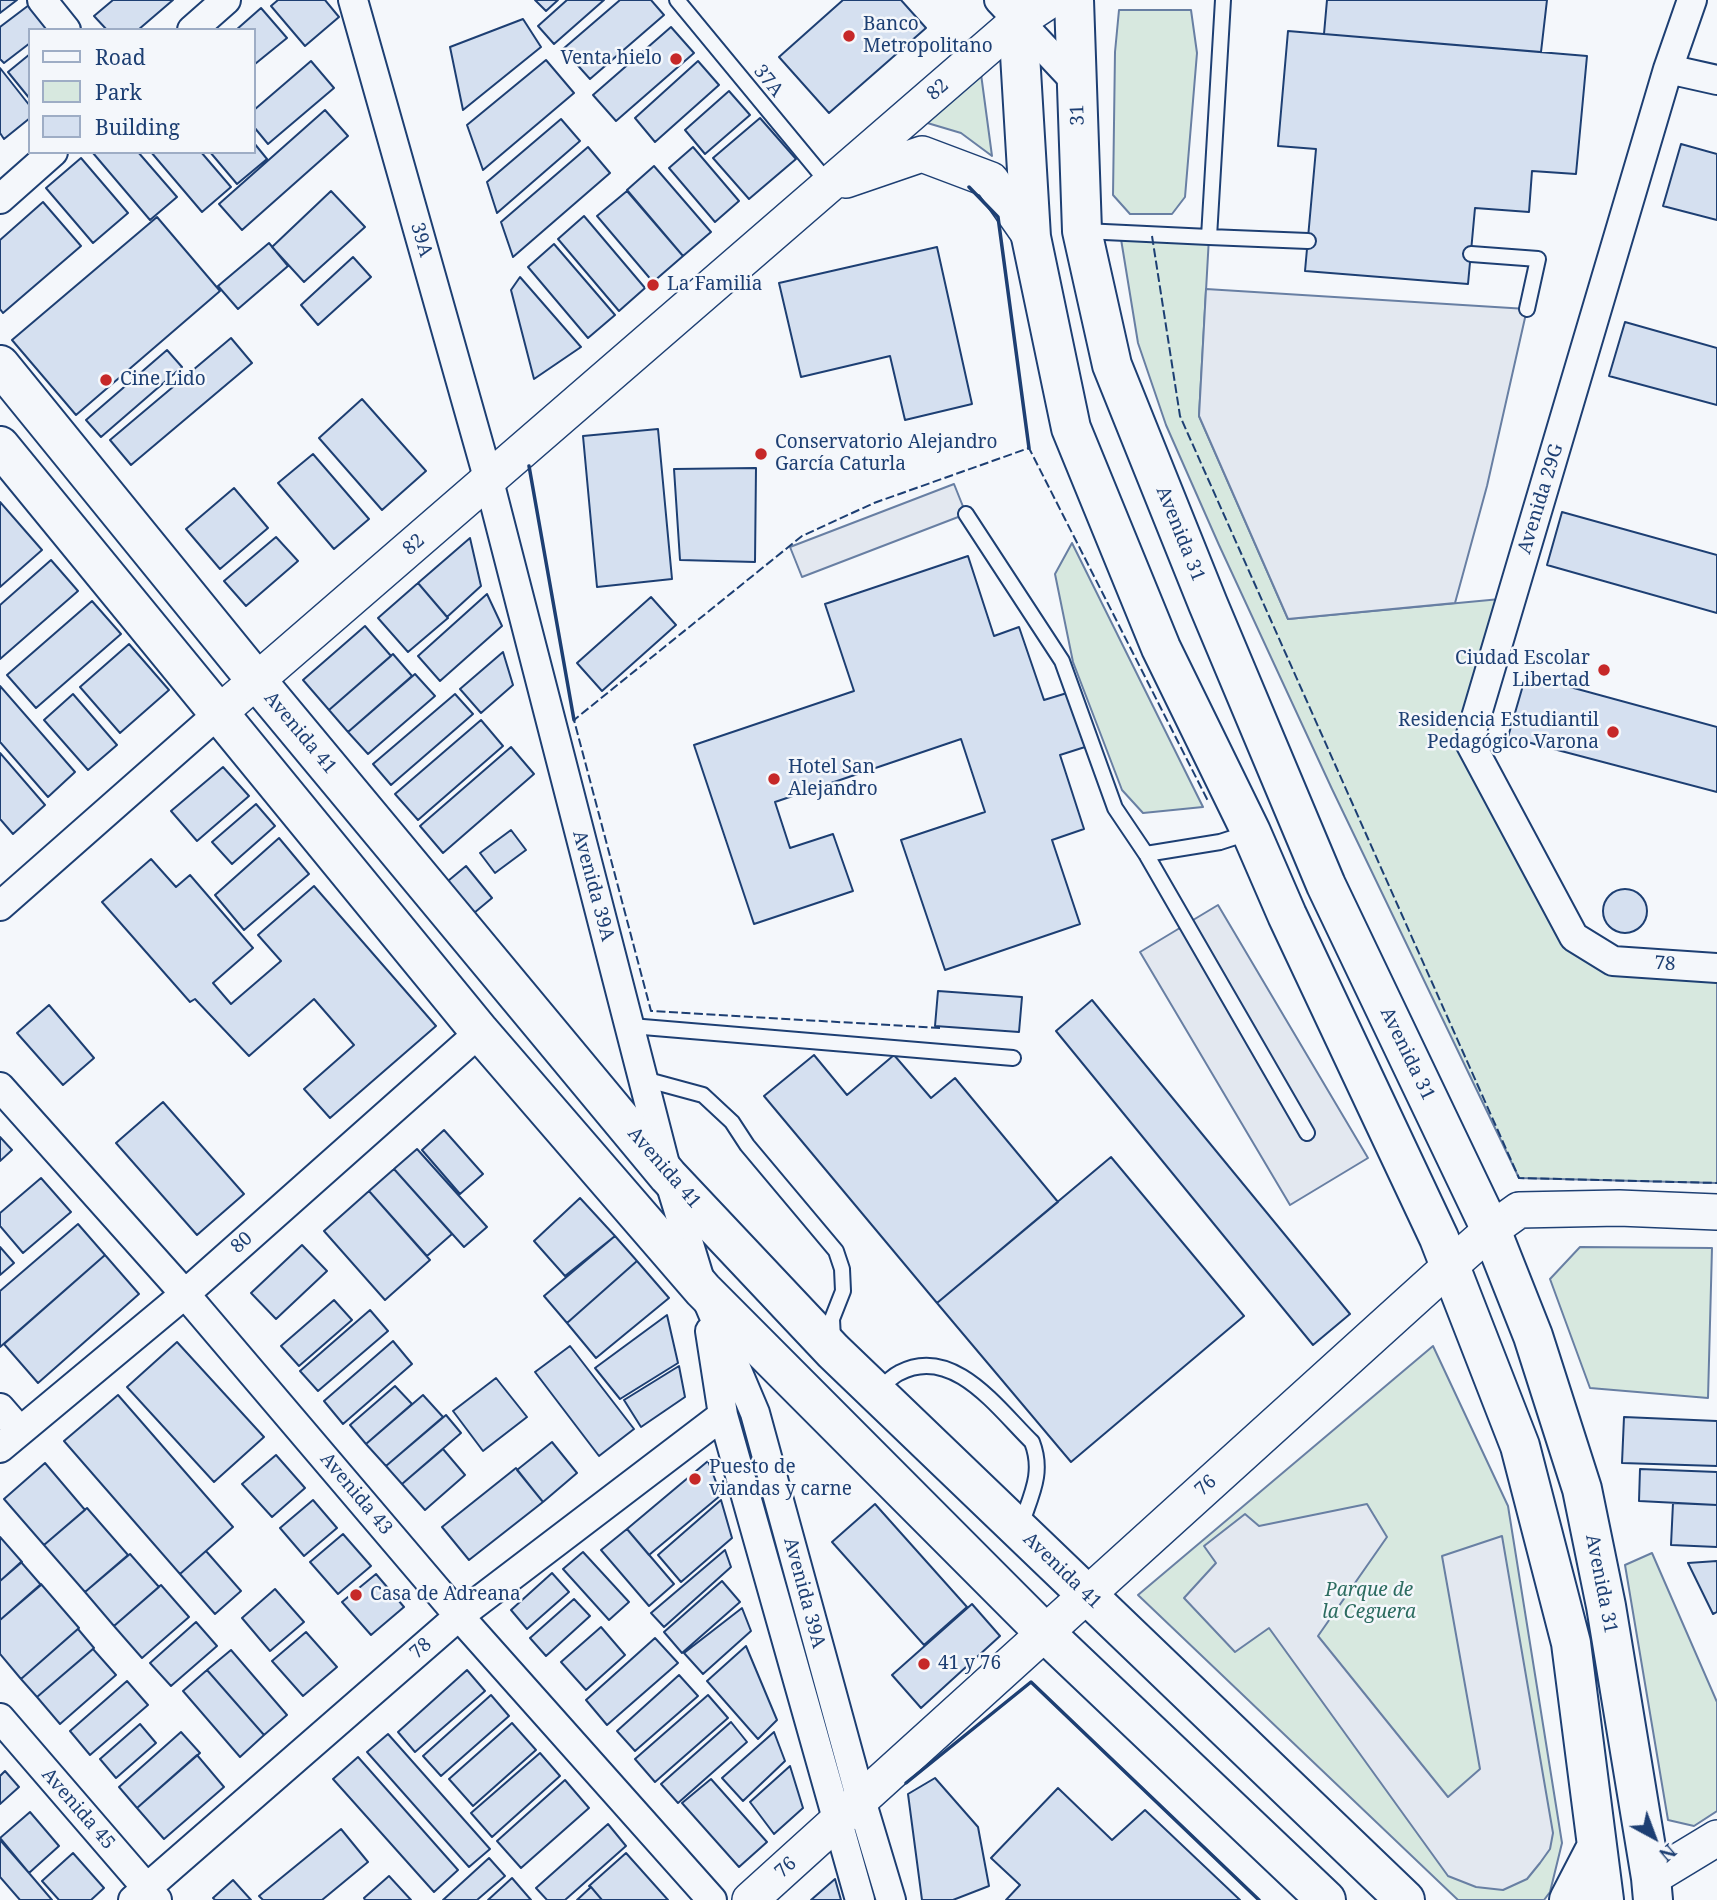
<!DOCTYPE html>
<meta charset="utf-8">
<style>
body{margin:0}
#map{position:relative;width:1717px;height:1900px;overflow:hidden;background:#f4f7fb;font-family:"Noto Serif",serif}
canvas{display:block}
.legend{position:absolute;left:28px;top:28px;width:228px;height:126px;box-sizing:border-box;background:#f4f7fb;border:2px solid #9eadc5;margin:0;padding:9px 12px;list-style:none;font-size:21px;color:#1d3f73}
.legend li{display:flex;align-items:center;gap:14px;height:35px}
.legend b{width:35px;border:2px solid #9eadc5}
.north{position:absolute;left:1619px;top:1802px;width:70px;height:70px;-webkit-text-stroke:5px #f4f7fb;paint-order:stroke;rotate:139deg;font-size:19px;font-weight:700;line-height:28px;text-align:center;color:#1d3f73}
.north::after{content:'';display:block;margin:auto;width:24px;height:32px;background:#1d3f73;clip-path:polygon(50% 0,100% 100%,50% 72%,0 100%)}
</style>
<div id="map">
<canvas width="1717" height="1900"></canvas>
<ul class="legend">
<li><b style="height:9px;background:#f4f7fb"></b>Road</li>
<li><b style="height:19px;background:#d7e8df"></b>Park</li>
<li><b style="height:19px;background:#d5e0f0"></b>Building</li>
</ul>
<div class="north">N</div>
</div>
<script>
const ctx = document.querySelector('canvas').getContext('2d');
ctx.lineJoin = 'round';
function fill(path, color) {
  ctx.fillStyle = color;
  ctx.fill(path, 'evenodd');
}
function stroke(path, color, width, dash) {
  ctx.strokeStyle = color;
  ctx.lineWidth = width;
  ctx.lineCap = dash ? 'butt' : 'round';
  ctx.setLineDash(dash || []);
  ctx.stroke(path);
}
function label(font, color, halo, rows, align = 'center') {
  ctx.font = font + ' "Noto Serif",serif';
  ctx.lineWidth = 5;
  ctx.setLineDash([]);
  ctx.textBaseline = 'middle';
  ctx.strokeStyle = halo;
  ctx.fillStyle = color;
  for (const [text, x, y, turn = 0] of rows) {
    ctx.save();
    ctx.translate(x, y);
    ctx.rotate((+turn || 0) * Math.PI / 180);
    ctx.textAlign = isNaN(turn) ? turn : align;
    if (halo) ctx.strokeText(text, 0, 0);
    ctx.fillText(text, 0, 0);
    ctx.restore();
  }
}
const green = new Path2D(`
 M1119,10H1191L1197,53L1185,197L1172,214H1130L1113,195L1115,52Z
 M981,74L992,156L961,133L924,122Z
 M1120,233L1209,237L1199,416L1288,619L1511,598L1469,741L1574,937L1613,961L1717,968V1183L1519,1178L1332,789L1219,545L1166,425L1138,343Z
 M1072,543L1203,807L1143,813L1122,790L1073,662L1055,574Z
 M1580,1247L1712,1248L1708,1398L1590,1388L1550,1279Z
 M1433,1346L1508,1506L1562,1843L1550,1892L1544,1900H1458L1138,1595Z
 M1652,1553L1717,1702V1811L1694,1826L1668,1820L1625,1565Z`);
fill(green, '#d7e8df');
stroke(green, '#687fa3', 2);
const parking = new Path2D(`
 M1206,289L1527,309L1487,486L1455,603L1288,619L1199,416Z
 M954,484L966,514L802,577L790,547Z
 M1218,905L1368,1158L1290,1205L1140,952Z
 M1367,1504L1387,1537L1318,1636L1448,1797L1480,1769L1442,1556L1502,1536L1553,1833L1550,1849L1540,1863L1527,1879L1503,1890L1476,1887L1448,1876L1269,1628L1235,1652L1184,1598L1216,1563L1204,1546L1245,1514L1259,1526Z`);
fill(parking, '#e3e8f0');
stroke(parking, '#687fa3', 2);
const building = new Path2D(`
 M0,0H17L0,13Z
 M113,0H173L138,30H107L94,16Z
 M278,0H325L339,17L305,46L271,6Z
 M535,0H558L546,11Z
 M567,0H604L554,44L538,26Z
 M620,0H651L664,15L590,79L563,49Z
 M843,0H901L926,28L829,113L779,57Z
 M1327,0H1547L1541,52L1324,34Z
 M29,5L48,29L30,30V43L4,63L0,59V27Z
 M261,8L287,38L255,64L254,30H236Z
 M523,19L541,47L463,110L450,47Z
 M671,27L694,53L616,121L593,95Z
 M1288,31L1587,56L1576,174L1532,171L1529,212L1475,208L1468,284L1305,271L1316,149L1278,146Z
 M30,54V99L8,72Z
 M546,60L574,93L483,170L467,125Z
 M311,61L334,88L268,144L254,127V110Z
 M698,61L719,85L655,142L635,118Z
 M0,68L30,106V118L4,139L0,133Z
 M729,91L750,115L705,154L685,130Z
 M325,110L348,136L242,230L219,204Z
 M760,118L796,159L749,199L713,158Z
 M561,119L580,141L497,213L487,182Z
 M254,143L267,159L237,184L210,152H254Z
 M1681,144L1717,154V220L1663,206Z
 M588,147L610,173L513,257L501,222Z
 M693,147L739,201L715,222L669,168Z
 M138,152L177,197L150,220L93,153Z
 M151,152H201L231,187L202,212Z
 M81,158L128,213L93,243L46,188Z
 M654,166L711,232L683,256L627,190Z
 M331,191L365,227L304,282L272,247Z
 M627,191L683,256L653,282L597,216Z
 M43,202L81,246L3,313L0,309V240Z
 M584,216L645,288L619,311L558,239Z
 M157,217L220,291L76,415L12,340Z
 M269,243L288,266L238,309L218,286Z
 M554,244L615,315L588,338L528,267Z
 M937,247L972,404L905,420L890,356L801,377L779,283Z
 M353,257L371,277L318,325L301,305Z
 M520,277L581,347L534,379L511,290Z
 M1625,322L1717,348V405L1609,376Z
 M231,338L252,363L131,465L110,440Z
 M167,350L182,367L101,437L86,420Z
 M362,399L426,471L382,510L319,438Z
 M658,429L672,579L597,587L583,436Z
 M313,454L369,519L334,549L278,483Z
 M756,468L755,562L680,560L674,469Z
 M234,488L268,528L220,569L186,529Z
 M0,502L42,550L0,587Z
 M1562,512L1717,555V613L1547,565Z
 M276,537L298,561L246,606L224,581Z
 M470,538L481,586L447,617L418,583Z
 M968,556L994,636L1019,627L1044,700L1067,693L1085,747L1060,755L1084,829L1052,840L1080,924L945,970L901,840L985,812L961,739L775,802L790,848L833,834L853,891L754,924L694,745L854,691L825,604Z
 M51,560L78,591L0,659V605Z
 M418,583L448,618L408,652L378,618Z
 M487,594L502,626L440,681L418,656Z
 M651,597L676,625L602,691L577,663Z
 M92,601L121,634L36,708L7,675Z
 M365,626L391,656L329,710L303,680Z
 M129,644L169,690L120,733L80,687Z
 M503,652L513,685L481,713L460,689Z
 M393,654L412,676L348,732L329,710Z
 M415,674L435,696L368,754L348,732Z
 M1526,675L1717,727V792L1508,737Z
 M0,686L75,772L48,797L0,742Z
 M73,694L117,745L88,770L44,720Z
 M455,694L473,714L391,785L373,764Z
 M481,720L503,746L418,820L395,794Z
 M511,747L534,774L443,853L420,826Z
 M0,753L45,805L13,834L0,819Z
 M223,767L249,796L197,841L171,811Z
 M256,804L275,826L232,864L212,842Z
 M511,830L526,850L495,873L480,853Z
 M279,838L309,874L244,930L215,895Z
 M151,859L176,887L190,875L253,948L213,983L231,1004L281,961L258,935L314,886L436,1026L330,1118L304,1089L354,1045L314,999L249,1056L195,999L190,1002L102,902Z
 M466,866L492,898L474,913L448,881Z
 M1603 911a22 22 0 1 1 44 0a22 22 0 1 1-44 0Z
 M938,991L1022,997L1019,1032L935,1026Z
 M1092,1000L1350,1314L1313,1345L1056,1031Z
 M49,1005L94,1058L63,1085L17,1033Z
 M814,1055L847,1095L894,1055L931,1098L955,1078L1058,1202L937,1303L764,1096Z
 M163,1102L244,1194L197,1235L116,1143Z
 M444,1130L483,1174L460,1194L422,1150Z
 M0,1137L12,1150L0,1161Z
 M417,1149L487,1227L464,1247L394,1169Z
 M1111,1157L1244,1316L1071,1462L937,1303Z
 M394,1169L452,1234L427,1256L369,1191Z
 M41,1178L71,1212L23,1253L0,1226V1213Z
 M369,1191L430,1260L385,1300L324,1231Z
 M580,1198L615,1236L565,1276L534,1241Z
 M78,1224L105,1255L0,1347V1291Z
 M615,1236L637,1261L567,1323L544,1296Z
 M302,1245L327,1271L276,1319L251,1293Z
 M0,1247L14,1263L0,1275Z
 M105,1255L139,1294L38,1383L4,1344Z
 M637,1261L669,1298L596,1358L567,1323Z
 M334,1300L352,1320L299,1366L281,1346Z
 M370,1310L388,1331L318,1391L300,1371Z
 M667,1315L678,1363L620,1399L595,1368Z
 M393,1341L412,1364L343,1424L324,1401Z
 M177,1342L264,1437L214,1482L127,1387Z
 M570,1346L634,1429L599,1456L535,1372Z
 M679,1366L685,1397L641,1427L624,1400Z
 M496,1378L527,1417L483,1451L453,1411Z
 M395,1386L412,1404L366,1444L350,1425Z
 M118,1395L233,1527L180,1574L64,1441Z
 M423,1395L443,1417L386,1466L366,1444Z
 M446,1415L461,1433L402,1484L386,1466Z
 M1624,1417L1717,1421V1466L1622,1463Z
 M552,1442L577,1473L543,1502L517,1470Z
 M443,1449L465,1475L425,1510L402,1484Z
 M276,1455L305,1488L272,1517L242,1484Z
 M708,1461L721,1495L649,1555L627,1529Z
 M45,1463L85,1510L44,1545L4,1499Z
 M516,1468L543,1502L469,1560L442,1527Z
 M1640,1469L1717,1472V1505L1639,1501Z
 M313,1500L337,1528L304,1556L280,1528Z
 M721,1500L732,1538L681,1582L658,1555Z
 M1673,1503L1717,1505V1547L1671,1545Z
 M875,1504L967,1607L924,1645L832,1542Z
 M87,1508L128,1555L85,1592L44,1545Z
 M627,1529L674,1584L649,1606L601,1550Z
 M343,1534L371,1566L338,1594L310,1562Z
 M0,1537L22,1562L0,1581Z
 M725,1550L731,1567L664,1627L651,1613Z
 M206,1551L241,1591L215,1614L180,1574Z
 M583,1552L629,1602L609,1620L563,1569Z
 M130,1554L159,1587L114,1626L85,1592Z
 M1717,1561V1612L1713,1614L1688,1563Z
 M21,1562L41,1585L0,1620V1581Z
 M552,1573L569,1592L527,1629L511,1610Z
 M376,1574L404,1607L371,1635L342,1602Z
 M722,1581L740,1602L682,1653L664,1632Z
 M41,1584L79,1628L21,1679L0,1654V1620Z
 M161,1585L189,1617L142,1658L114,1626Z
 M275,1589L304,1622L270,1651L242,1618Z
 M574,1599L590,1616L546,1656L530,1638Z
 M972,1604L1000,1636L921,1708L892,1675Z
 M742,1608L751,1631L703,1674L684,1653Z
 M196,1622L217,1646L171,1686L150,1663Z
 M601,1627L625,1655L586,1690L561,1662Z
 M78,1629L94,1648L37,1697L21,1679Z
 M306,1632L337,1667L303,1696L272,1661Z
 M655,1638L678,1663L607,1725L586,1700Z
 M746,1646L777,1720L758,1739L707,1681Z
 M93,1649L116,1675L60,1724L37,1697Z
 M231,1650L287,1715L264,1735L207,1670Z
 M207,1670L264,1735L240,1757L183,1691Z
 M467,1670L485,1691L415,1752L398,1732Z
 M679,1675L698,1696L635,1751L617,1731Z
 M127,1681L148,1705L90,1755L70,1731Z
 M491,1695L509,1716L441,1776L423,1756Z
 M708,1695L728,1718L655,1782L635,1759Z
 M731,1722L747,1742L678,1803L661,1784Z
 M512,1723L536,1750L473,1806L449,1779Z
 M140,1724L156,1743L116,1778L100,1759Z
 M181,1732L200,1753L137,1808L119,1787Z
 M774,1732L785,1761L743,1801L722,1778Z
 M388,1734L490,1849L469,1867L367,1752Z
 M540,1753L560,1776L492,1837L471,1813Z
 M197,1755L224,1787L164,1839L137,1808Z
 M358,1757L458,1870L434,1892L333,1779Z
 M790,1766L803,1808L774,1834L750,1802Z
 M5,1771L19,1787L0,1804V1776Z
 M935,1778L978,1827L989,1886L953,1900H922L908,1794Z
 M711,1779L767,1842L739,1867L682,1803Z
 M565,1780L589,1808L521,1868L497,1841Z
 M1058,1788L1112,1840L1145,1810L1240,1900H1006L1020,1885L991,1858Z
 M30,1812L59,1846L29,1873L0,1838Z
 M608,1824L626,1846L565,1900H547L536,1888Z
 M341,1829L368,1862L322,1900H263L259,1896Z
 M0,1840L29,1873L52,1900H20L0,1877Z
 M73,1853L104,1888L91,1900H59L42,1881Z
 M626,1853L668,1900H602L591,1887L589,1886Z
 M489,1858L505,1876L477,1900H443Z
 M389,1876L411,1900H365L364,1898Z
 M512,1878L531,1900H488Z
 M835,1879L841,1900H811Z
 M233,1880L251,1900H215L213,1898Z
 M591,1887L602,1900H577Z`);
fill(building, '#d5e0f0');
stroke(building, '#1d3f73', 2);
const service = new Path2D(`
 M677,0L829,184
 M1084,231L1209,237L1223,0
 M1209,237L1308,241
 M1471,254L1538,259L1527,309
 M966,514L1062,661L1115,808L1146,854L1307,1133
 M1146,854L1220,842L1251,832
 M631,1026L1013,1058
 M644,1079L703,1095L732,1122L747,1145L836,1251L842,1269L843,1291L832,1319L833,1339
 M878,1391C884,1385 891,1377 899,1373C953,1344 998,1409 1032,1442C1044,1473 1031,1495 1021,1525`);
const minor = new Path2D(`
 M42,0L66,30
 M353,0L489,481L668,1176L703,1290L755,1413L861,1800L891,1900
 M999,0L1077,83
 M1692,0L1668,69L1469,741L1574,937L1613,961L1717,968
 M192,30L226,0
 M1668,69L1717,80
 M0,199L53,152
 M0,906L219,713
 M0,1087L185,1294L459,1616L712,1900
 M710,1331L723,1415L860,1900
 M0,1408L20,1431
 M0,1448L185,1294L480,1032
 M0,1718L157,1900
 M133,1900L459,1616L723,1415`);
const tertiary = new Path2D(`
 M846,180L922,154L991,180L1031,237
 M219,713L1018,21L1050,0
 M1651,1878L1717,1838
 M750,1900L1450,1266L1491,1230L1519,1210L1619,1208L1717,1212`);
const primary = new Path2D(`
 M1019,0L1018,21L1031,237L1071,428L1161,648L1251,832L1287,915L1439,1238L1520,1446L1571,1643L1604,1900
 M1074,0L1082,231L1112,365L1208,604L1326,885L1491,1230L1533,1336L1582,1489L1606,1606L1651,1878L1653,1900
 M0,365L256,680L668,1176L833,1351L1405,1900
 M0,446L480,1032L703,1290L1044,1632L1326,1900
 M1569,1900L1597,1846`);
stroke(service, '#1d3f73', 18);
stroke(minor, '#1d3f73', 32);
stroke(tertiary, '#1d3f73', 38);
stroke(primary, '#1d3f73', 42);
stroke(service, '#f4f7fb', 14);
stroke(minor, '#f4f7fb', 28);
stroke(tertiary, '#f4f7fb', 35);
stroke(primary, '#f4f7fb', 38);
stroke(new Path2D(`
 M1152,236L1180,416L1519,1178L1717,1183
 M940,1028L651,1011L574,720L802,536L874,503L1029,448L1208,801`), '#1d3f73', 2, [9, 3.5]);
stroke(new Path2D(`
 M969,187L998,217L1029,448
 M529,466L574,720
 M906,1783L1031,1682L1259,1900`), '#1d3f73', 3.5);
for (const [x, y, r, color] of [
 [849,36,7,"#c62828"],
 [676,59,7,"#c62828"],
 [653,285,7,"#c62828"],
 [106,380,7,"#c62828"],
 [761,454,7,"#c62828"],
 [1604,670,7,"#c62828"],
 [1613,732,7,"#c62828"],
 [774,779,7,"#c62828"],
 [695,1479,7,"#c62828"],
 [356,1595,7,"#c62828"],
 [924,1664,7,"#c62828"]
]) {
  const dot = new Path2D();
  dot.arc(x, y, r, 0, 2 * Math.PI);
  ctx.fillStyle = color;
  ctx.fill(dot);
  stroke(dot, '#f4f7fb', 2.5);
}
label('19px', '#1d3f73', '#f4f7fb', [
 ["Banco",863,25],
 ["Metropolitano",863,47],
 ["Venta hielo",662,59,"right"],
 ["La Familia",667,285],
 ["Cine Lido",120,380],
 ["Conservatorio Alejandro",775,443],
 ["García Caturla",775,465],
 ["Ciudad Escolar",1590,659,"right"],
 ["Libertad",1590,681,"right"],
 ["Residencia Estudiantil",1599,721,"right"],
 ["Pedagógico Varona",1599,743,"right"],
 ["Hotel San",788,768],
 ["Alejandro",788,790],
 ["Puesto de",709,1468],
 ["viandas y carne",709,1490],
 ["Casa de Adreana",370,1595],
 ["41 y 76",938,1664]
], 'left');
label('19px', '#1d3f73', '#f4f7fb', [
 ["37A",768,81,51],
 ["82",938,90,-41],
 ["31",1078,115,-92],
 ["39A",421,240,74],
 ["Avenida 29G",1541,499,-73],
 ["Avenida 31",1180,534,68],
 ["82",414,545,-41],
 ["Avenida 41",300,733,50],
 ["Avenida 39A",593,886,75],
 ["78",1665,964,4],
 ["Avenida 31",1407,1054,64],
 ["Avenida 41",664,1168,49],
 ["80",242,1243,-42],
 ["76",1206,1486,-42],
 ["Avenida 43",356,1494,50],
 ["Avenida 41",1062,1571,44],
 ["Avenida 31",1601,1584,79],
 ["Avenida 39A",804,1593,75],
 ["78",421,1649,-41],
 ["Avenida 45",78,1809,49],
 ["76",786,1868,-42]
]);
label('italic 19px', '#2c6c60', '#f4f7fb', [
 ["Parque de",1369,1591],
 ["la Ceguera",1369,1613]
]);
</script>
